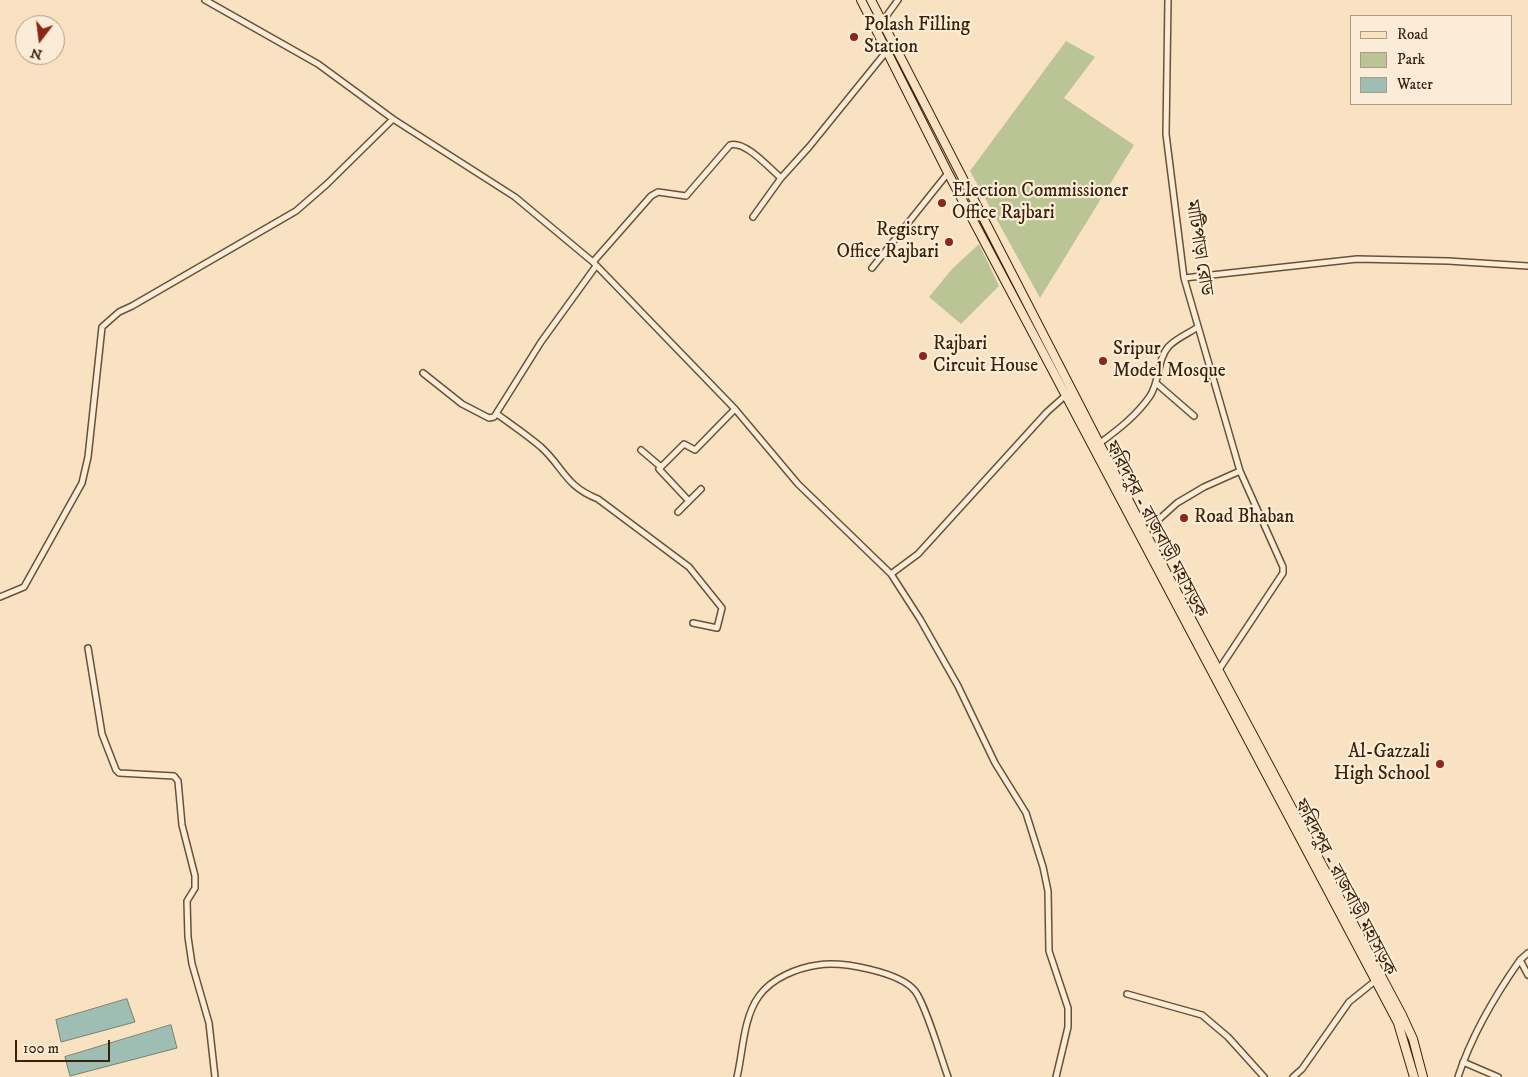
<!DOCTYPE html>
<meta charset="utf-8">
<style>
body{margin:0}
#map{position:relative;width:1528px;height:1077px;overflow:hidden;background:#f9e2c1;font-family:"IM FELL DW Pica",serif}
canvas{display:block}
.legend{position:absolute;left:1350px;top:15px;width:162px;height:90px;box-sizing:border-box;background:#fbecd7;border:1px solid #ad9b85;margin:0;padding:6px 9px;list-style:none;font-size:15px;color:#382209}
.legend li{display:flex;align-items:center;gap:10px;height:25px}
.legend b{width:25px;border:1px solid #ad9b85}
.north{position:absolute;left:15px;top:15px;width:50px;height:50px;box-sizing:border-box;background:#fbecd7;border:1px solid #ad9b85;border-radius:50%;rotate:195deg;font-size:14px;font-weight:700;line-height:20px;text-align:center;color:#382209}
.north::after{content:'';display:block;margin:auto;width:18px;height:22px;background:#8f2418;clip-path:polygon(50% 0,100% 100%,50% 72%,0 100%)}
.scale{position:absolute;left:15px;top:1040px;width:95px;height:22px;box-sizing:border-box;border:2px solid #382209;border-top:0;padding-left:6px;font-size:15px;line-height:18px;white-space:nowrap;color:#382209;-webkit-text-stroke:4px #fbecd7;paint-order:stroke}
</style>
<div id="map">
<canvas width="1528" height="1077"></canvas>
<ul class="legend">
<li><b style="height:6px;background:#f9e2c1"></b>Road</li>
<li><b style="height:14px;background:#bbc494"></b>Park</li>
<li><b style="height:14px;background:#9ebeb3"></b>Water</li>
</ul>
<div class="north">N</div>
<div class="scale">100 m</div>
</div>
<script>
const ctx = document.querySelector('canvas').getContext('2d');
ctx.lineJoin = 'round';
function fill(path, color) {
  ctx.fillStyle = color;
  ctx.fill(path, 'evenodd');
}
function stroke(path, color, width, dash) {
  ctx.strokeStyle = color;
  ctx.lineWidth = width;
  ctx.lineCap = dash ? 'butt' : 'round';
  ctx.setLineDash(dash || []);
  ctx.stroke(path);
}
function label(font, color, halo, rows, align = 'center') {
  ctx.font = font + ' "IM FELL DW Pica","Noto Serif Bengali",serif';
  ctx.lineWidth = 4.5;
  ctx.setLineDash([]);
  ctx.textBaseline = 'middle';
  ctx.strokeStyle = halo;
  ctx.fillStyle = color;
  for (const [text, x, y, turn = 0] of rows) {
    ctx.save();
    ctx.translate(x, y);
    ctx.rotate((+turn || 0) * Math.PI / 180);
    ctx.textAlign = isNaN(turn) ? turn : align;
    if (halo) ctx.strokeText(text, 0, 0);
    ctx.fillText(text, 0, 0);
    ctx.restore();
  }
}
fill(new Path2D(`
 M1066,41L1095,57L1064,98L1134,145L1040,298L970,171Z
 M979,244L999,286L961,324L929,297L952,269Z`), '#bbc494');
const water = new Path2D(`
 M127,999L135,1022L61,1042L56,1020Z
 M171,1025L177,1048L70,1076L65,1057Z`);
fill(water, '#9ebeb3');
stroke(water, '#75806f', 1);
const street = new Path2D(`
 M205,0L318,64L393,119L515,197L593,262L735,409L798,484L891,574L920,619L958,686L995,763L1026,813L1043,867L1048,891L1049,951L1068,1008V1027L1056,1077
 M882,22L898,0
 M753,217L781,178
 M593,262L651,196L658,192L686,196L730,145C745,140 769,168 781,178L809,147L886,52L895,48
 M872,268L948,173
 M1184,278L1357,259L1448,261L1528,266
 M423,373L462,404L489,418L494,417L541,342L596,266
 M1156,383L1194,416
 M497,414C512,425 527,435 541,447C564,468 565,486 598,499L689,567L722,608L717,628L693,623
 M1100,443C1119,429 1137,415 1150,396C1160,381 1157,359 1169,346C1177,338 1189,333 1198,327
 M641,450L661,467
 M688,500L659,469L684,444L695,450L735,409
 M678,512L701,489
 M1145,532L1177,503L1204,487L1240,471L1184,278L1166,134L1168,0
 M891,574L918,554L1047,412L1066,395
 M0,597L24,587L82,483L88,457L102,327L119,312L132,306L296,211L327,184L393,119
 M88,648L102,734L116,770L119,773L174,776L178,781L182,825L195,876V888L187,901L188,937L192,964L209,1023L215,1077
 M1220,668L1283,573V567L1240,471
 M1520,960L1528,953
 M1127,994L1202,1015L1228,1037L1264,1077
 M1463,1062L1498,1077
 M737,1077C743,1052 743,1018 759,996C772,978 797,968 818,965C842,961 900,972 915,991C926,1005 941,1058 948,1077
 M1293,1077L1302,1069L1349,1002L1375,981
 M1458,1077C1472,1034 1494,997 1520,960L1528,975`);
const primary = new Path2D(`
 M861,0L948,173L1398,1023L1414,1077
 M871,0L1145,532L1402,1015L1413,1039L1423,1077`);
stroke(street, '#685237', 8);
stroke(primary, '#382209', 10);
stroke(street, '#fbecd7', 5);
stroke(primary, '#f9e2c1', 8);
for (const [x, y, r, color] of [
 [854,37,5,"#8f2418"],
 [942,203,5,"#8f2418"],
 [949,242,5,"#8f2418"],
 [923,356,5,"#8f2418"],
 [1103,361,5,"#8f2418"],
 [1184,518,5,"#8f2418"],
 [1440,764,5,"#8f2418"]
]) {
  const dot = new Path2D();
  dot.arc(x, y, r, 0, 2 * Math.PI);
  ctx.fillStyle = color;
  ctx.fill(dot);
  stroke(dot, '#fbecd7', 2);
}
label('19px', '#382209', '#fbecd7', [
 ["Polash Filling",864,26],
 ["Station",864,48],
 ["Election Commissioner",952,192],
 ["Office Rajbari",952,214],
 ["Registry",939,231,"right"],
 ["Office Rajbari",939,253,"right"],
 ["Rajbari",933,345],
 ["Circuit House",933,367],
 ["Sripur",1113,350],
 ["Model Mosque",1113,372],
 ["Road Bhaban",1194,518],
 ["Al-Gazzali",1430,753,"right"],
 ["High School",1430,775,"right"]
], 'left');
label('19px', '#382209', '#fbecd7', [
 ["মাটিপাড়া রোড",1198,248,81],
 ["ফরিদপুর - রাজবাড়ী মহাসড়ক",1155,530,62],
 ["ফরিদপুর - রাজবাড়ী মহাসড়ক",1344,888,62]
]);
</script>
